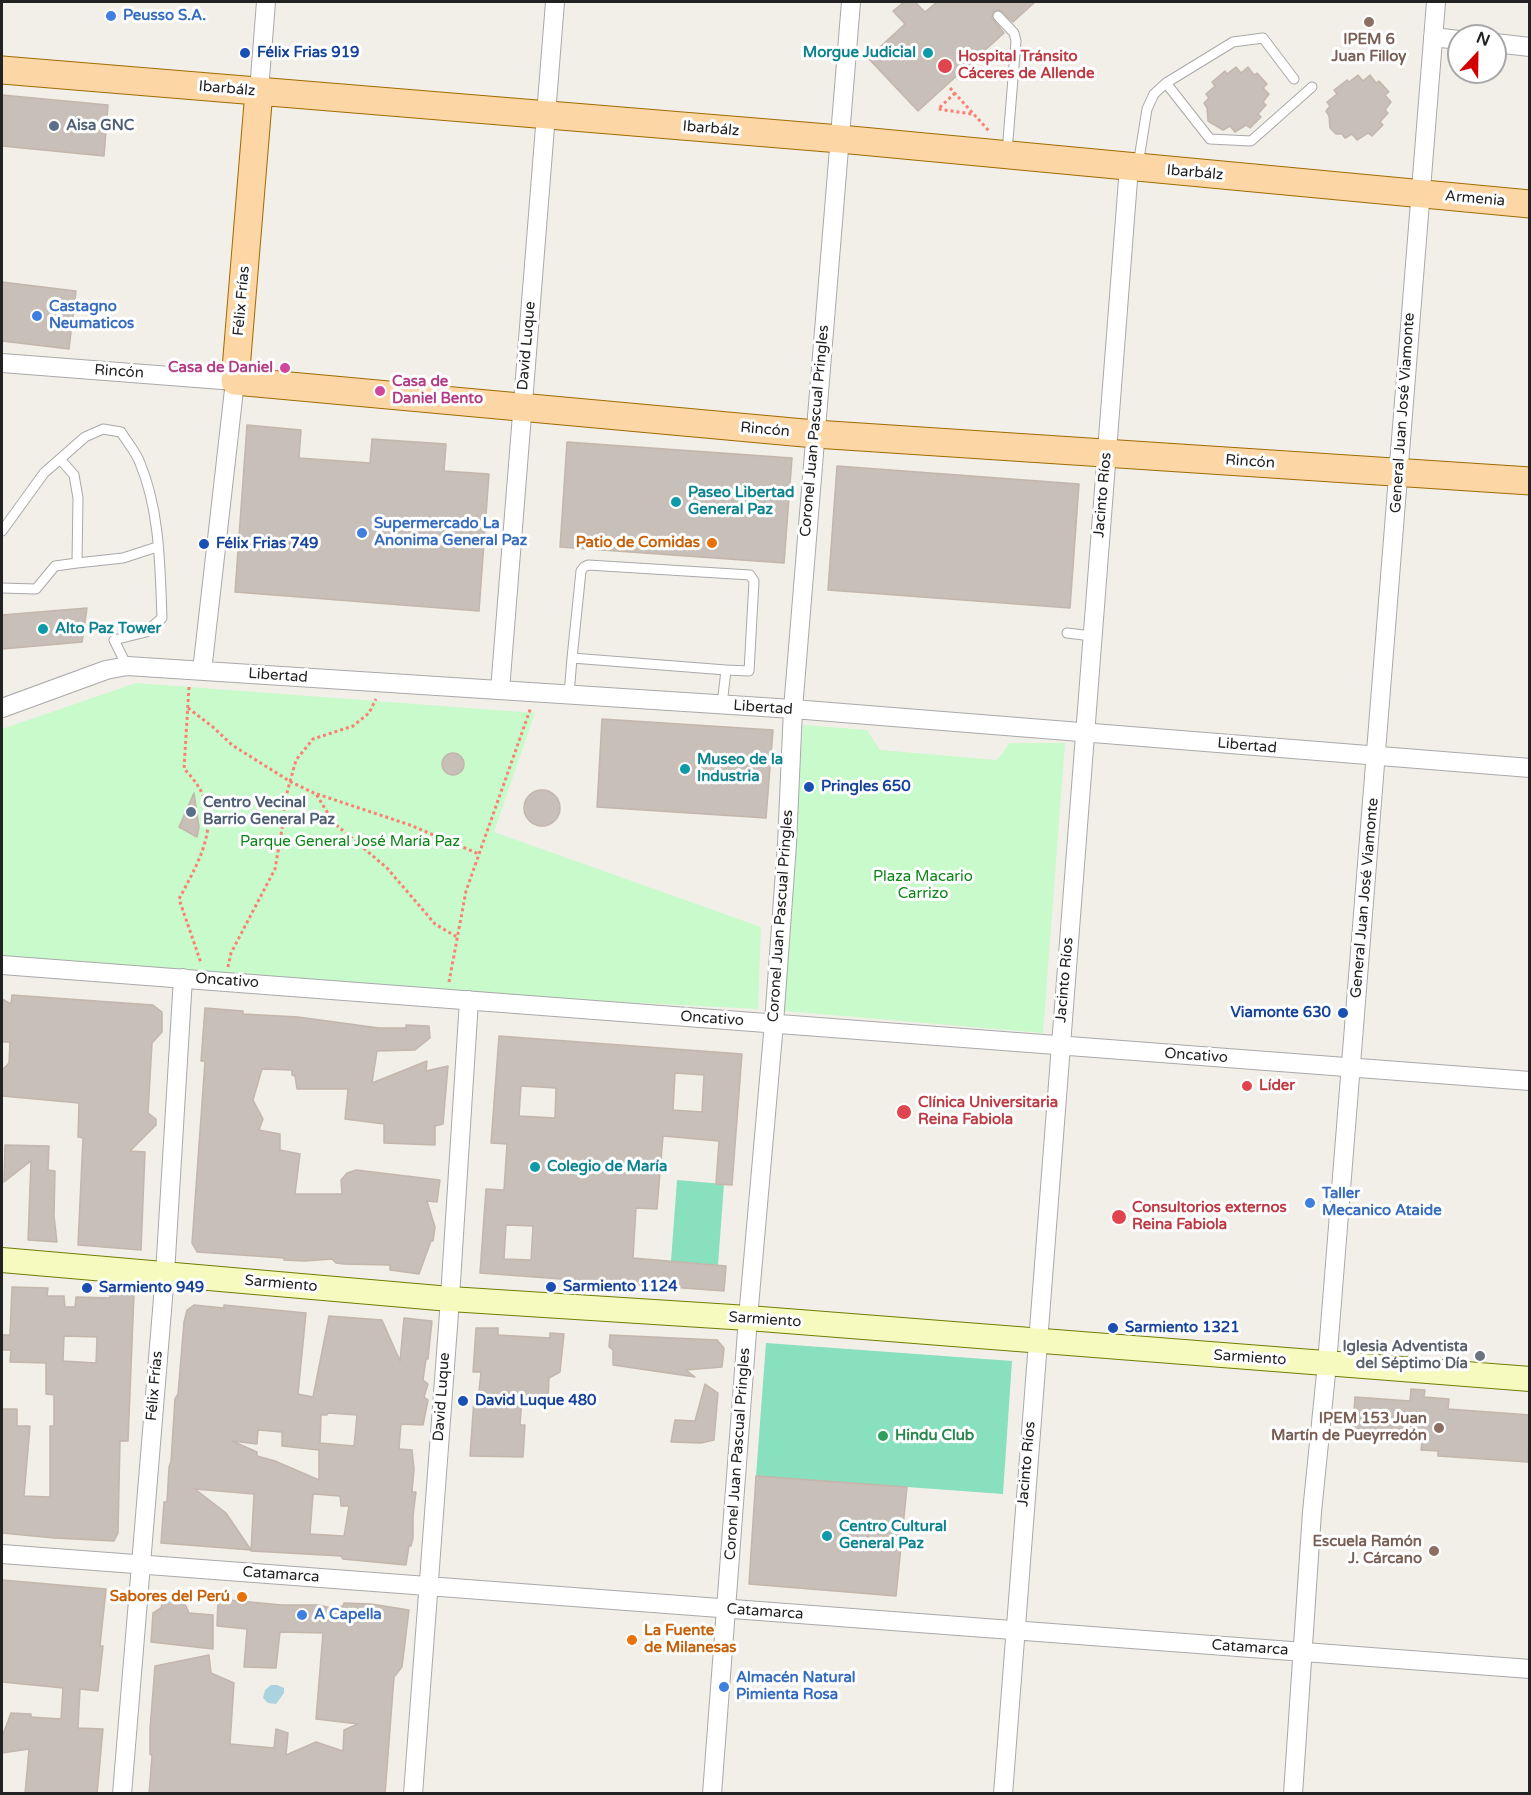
<!DOCTYPE html>
<meta charset="utf-8">
<style>
body{margin:0}
#map{position:relative;width:1531px;height:1795px;overflow:hidden;background:#f2efe9;font-family:"Varela Round",sans-serif}
canvas{display:block}
.frame{position:absolute;inset:0;border:3px solid #222;pointer-events:none}
.north{position:absolute;left:1447px;top:24px;width:60px;height:60px;box-sizing:border-box;background:#fff;border:2px solid #a7a7a7;border-radius:50%;rotate:22deg;font-size:16px;font-weight:700;line-height:24px;text-align:center;color:#222}
.north::after{content:'';display:block;margin:auto;width:21px;height:27px;background:#d40000;clip-path:polygon(50% 0,100% 100%,50% 72%,0 100%)}
</style>
<div id="map">
<canvas width="1531" height="1795"></canvas>
<div class="frame"></div>
<div class="north">N</div>
</div>
<script>
const ctx = document.querySelector('canvas').getContext('2d');
ctx.lineJoin = 'round';
function fill(path, color) {
  ctx.fillStyle = color;
  ctx.fill(path, 'evenodd');
}
function stroke(path, color, width, dash) {
  ctx.strokeStyle = color;
  ctx.lineWidth = width;
  ctx.lineCap = dash ? 'butt' : 'round';
  ctx.setLineDash(dash || []);
  ctx.stroke(path);
}
function label(font, color, halo, rows, align = 'center') {
  ctx.font = font + ' "Varela Round",sans-serif';
  ctx.lineWidth = 6;
  ctx.setLineDash([]);
  ctx.textBaseline = 'middle';
  ctx.strokeStyle = halo;
  ctx.fillStyle = color;
  for (const [text, x, y, turn = 0] of rows) {
    ctx.save();
    ctx.translate(x, y);
    ctx.rotate((+turn || 0) * Math.PI / 180);
    ctx.textAlign = isNaN(turn) ? turn : align;
    if (halo) ctx.strokeText(text, 0, 0);
    ctx.fillText(text, 0, 0);
    ctx.restore();
  }
}
fill(new Path2D(`
 M136,683L535,713L494,832L761,927L758,1009L482,995L2,957V729Z
 M803,725L867,730L880,750L997,760L1010,743H1065L1043,1033L784,1011Z`), '#c8facc');
fill(new Path2D(`
 M677,1180L724,1184L718,1265L671,1261Z
 M766,1343L1012,1361L1003,1494L756,1476Z`), '#88e0be');
fill(new Path2D(`
 M271,1685H277L284,1688V1693L276,1704L268,1703L263,1698L265,1690Z`), '#aad3df');
const building = new Path2D(`
 M904,2H915L925,12L937,2H1035L1013,22L1000,10L993,12L992,18L1004,33L918,111L868,58L905,24L893,11Z
 M1236,67L1241,73L1248,67L1254,75L1257,73L1267,84L1263,88L1269,94L1263,102L1266,105L1258,114L1261,117L1250,128L1246,125L1235,132L1230,126L1223,130L1208,121L1207,108L1204,103L1209,98L1206,94L1215,86L1212,82L1225,71L1227,74Z
 M1358,75L1363,81L1370,75L1376,83L1379,81L1389,92L1385,95L1391,102L1385,110L1388,113L1380,122L1383,125L1372,136L1368,133L1357,140L1352,134L1345,138L1342,134H1336L1330,128L1329,116L1326,111L1330,106L1327,102L1337,94L1334,90L1347,80L1349,82Z
 M2,95L108,105L104,156L2,146Z
 M2,282L76,291L69,349L2,341Z
 M247,425L301,430L299,458L370,463L372,439L446,444L444,471L489,474L479,611L235,592Z
 M567,442L792,458L784,563L560,547Z
 M837,466L1079,484L1070,608L828,590Z
 M87,608L82,642L2,649V615Z
 M602,719L773,730L766,818L597,807Z
 M442 764a11 11 0 1 1 22 0a11 11 0 1 1-22 0Z
 M524 808a18 18 0 1 1 36 0a18 18 0 1 1-36 0Z
 M194,793L199,827L197,837L179,827Z
 M12,995L153,1005L162,1012V1032L152,1043L148,1113L156,1119V1125L130,1151L145,1152L141,1250L78,1245L83,1138L78,1137L79,1103L2,1096V1070L9,1063L10,1042H2V999L11,1004Z
 M205,1008L243,1011V1014L298,1017L379,1028H406V1025L429,1026L430,1038L415,1050L377,1051L372,1083L427,1061L426,1071L448,1066L443,1124L435,1126V1145L384,1143V1124L345,1119L348,1089H297L295,1076L292,1075V1070L262,1069L253,1100L263,1119L259,1130L280,1134V1150L300,1154L295,1194H342L341,1180L347,1173L356,1170L440,1180L437,1202L427,1201L435,1227L433,1241H431L419,1274L390,1270V1265L344,1264L336,1263L332,1259L305,1261L284,1260V1258L197,1252L192,1243L205,1061H201Z
 M499,1036L742,1054L732,1185L716,1184L719,1141L663,1136L657,1209L636,1208L633,1258L726,1266L724,1291L480,1273L486,1189L504,1190L507,1144L491,1143ZM675,1073L704,1075L702,1112L673,1110ZM521,1086L556,1088L555,1118L519,1116ZM506,1225L533,1226L531,1260L504,1259Z
 M5,1145L49,1146L48,1170L55,1171L54,1216L57,1242L28,1240L31,1161L4,1182Z
 M12,1287L48,1288L47,1296H64L65,1307H75L76,1297L110,1298V1293L134,1294L128,1441H120L118,1533L114,1541L54,1538L2,1533V1409H17V1426H30L24,1496L50,1497V1426H54V1395L46,1394V1363L10,1362L11,1350H2L3,1335H10ZM64,1336L97,1337L96,1363L63,1361Z
 M194,1305L224,1308V1305L306,1313L298,1394L313,1397L329,1316L382,1320L400,1361L404,1318L432,1321L428,1359H426L423,1380L428,1384L424,1397L428,1400L423,1425L401,1424L399,1449L412,1450L414,1469L412,1492H416L413,1516V1538L411,1546H409L406,1565L343,1559L341,1556L251,1551L254,1494L195,1489L226,1513L251,1550L161,1543L164,1502H167L169,1467L171,1461L175,1399L178,1394L184,1322L187,1310ZM328,1413L357,1415L354,1446L320,1443L321,1415H327ZM258,1430L282,1432V1446L319,1450V1480L275,1461L257,1456V1452L232,1441L257,1444ZM313,1494L340,1496L341,1506H349L344,1536L310,1534Z
 M476,1328H498V1335L550,1338V1333L564,1334L560,1372L549,1378L548,1401L522,1398L520,1425H525L523,1457L470,1456L474,1399L478,1400L481,1372H473Z
 M610,1335L717,1340L724,1348L722,1367L686,1370L695,1377L613,1365V1350L609,1347Z
 M705,1384L718,1393L714,1440L701,1443L671,1442L675,1420L695,1421Z
 M1411,1389L1425,1390L1424,1397L1449,1399L1448,1409L1530,1415L1528,1462L1438,1456V1451L1421,1450L1422,1441L1352,1436L1355,1397L1410,1401Z
 M756,1476L907,1487L896,1596L749,1584Z
 M2,1580L106,1589L100,1646H103L98,1691L80,1689L78,1728L103,1729L97,1794H25L29,1749L2,1753V1737L11,1713L31,1714V1717L61,1719L63,1688L2,1682Z
 M164,1597L183,1599L189,1613L213,1615V1649L151,1642L153,1613L161,1608Z
 M218,1599L282,1605H319L331,1608L343,1606L344,1603L371,1604L409,1610L402,1667L394,1677L385,1794H149L152,1756L150,1754V1729L155,1666L209,1655L211,1673L234,1683L230,1744L274,1748L276,1729L288,1733L286,1755L316,1742L343,1751L344,1730L358,1724L316,1719L323,1633L280,1632L276,1668L244,1667L247,1629L217,1626Z`);
fill(building, '#c7bfb8');
stroke(building, '#c4b6ab', 1.5);
const lane = new Path2D(`
 M998,16L1014,33L1016,41L1007,152
 M1166,83L1210,139L1251,141L1312,87
 M1138,165L1147,109L1154,94L1166,83L1233,42L1263,38L1294,79
 M2,531L44,473L85,437L103,429L121,432C127,442 136,452 140,463C160,511 160,567 162,618L146,632L114,640L127,666
 M77,563L123,558L157,547
 M2,588L36,589L55,566L77,563L78,498L74,475L60,459
 M1067,633L1092,636
 M572,658L581,571L584,567L588,565L750,575L754,581L749,671L726,670
 M569,695L572,658L726,670L722,705`);
const street = new Path2D(`
 M1433,37L1459,40
 M1495,43L1530,47
 M259,91L266,2
 M2,363L235,381L202,671
 M500,690L555,2
 M2,708L106,670L127,666L793,709L1530,768
 M2,965L1530,1081
 M2,1554L1530,1669
 M122,1794L165,1274L183,978
 M413,1794L449,1313L469,1000
 M712,1794L748,1318L774,1023L787,844L793,709L851,2
 M1003,1794L1129,167
 M1293,1794L1312,1512L1327,1364L1436,2`);
const secondary = new Path2D(`
 M2,1260L450,1299L748,1318L1530,1379`);
const primary = new Path2D(`
 M2,70L840,139L1530,204
 M259,91L235,381L815,434L1530,481`);
stroke(lane, '#a9a9a9', 11);
stroke(street, '#a9a9a9', 20);
stroke(secondary, '#707d05', 26);
stroke(primary, '#a06b00', 29);
stroke(new Path2D(`
 M950,88L989,131
 M955,93L938,109L972,114
 M189,687L184,769C228,812 203,854 179,899L201,963
 M188,708L213,727L232,745L291,782L316,794L334,823L387,868L435,924L457,937
 M317,794L410,825L479,854
 M228,967L231,953L275,869L283,823L285,800L296,760L313,739L353,726L369,713L376,699
 M449,982L466,891L531,707`), '#fa8072', 3, [3, 3]);
stroke(lane, '#fff', 9);
stroke(street, '#fff', 18);
stroke(secondary, '#f7fabf', 24);
stroke(primary, '#fcd6a4', 27);
for (const [x, y, r, color] of [
 [111,16,6,"#3f7fe0"],
 [1369,22,6,"#8d6e63"],
 [245,53,6,"#1a4fb4"],
 [928,53,6,"#0f9aa8"],
 [945,66,8,"#e0444e"],
 [54,126,6,"#5c6f8a"],
 [37,316,6,"#3f7fe0"],
 [285,368,6,"#d1479c"],
 [380,391,6,"#d1479c"],
 [676,502,6,"#0f9aa8"],
 [362,533,6,"#3f7fe0"],
 [712,543,6,"#e8710a"],
 [204,544,6,"#1a4fb4"],
 [43,629,6,"#0f9aa8"],
 [685,769,6,"#0f9aa8"],
 [809,787,6,"#1a4fb4"],
 [191,812,6,"#5c6f8a"],
 [1343,1013,6,"#1a4fb4"],
 [1247,1086,6,"#e0444e"],
 [904,1112,8,"#e0444e"],
 [535,1167,6,"#0f9aa8"],
 [1310,1203,6,"#3f7fe0"],
 [1119,1217,8,"#e0444e"],
 [551,1287,6,"#1a4fb4"],
 [87,1288,6,"#1a4fb4"],
 [1113,1328,6,"#1a4fb4"],
 [1480,1356,6,"#6b7280"],
 [463,1401,6,"#1a4fb4"],
 [1439,1428,6,"#8d6e63"],
 [883,1436,6,"#2e9e5b"],
 [827,1536,6,"#0f9aa8"],
 [1434,1551,6,"#8d6e63"],
 [242,1597,6,"#e8710a"],
 [302,1615,6,"#3f7fe0"],
 [632,1640,6,"#e8710a"],
 [724,1687,6,"#3f7fe0"]
]) {
  const dot = new Path2D();
  dot.arc(x, y, r, 0, 2 * Math.PI);
  ctx.fillStyle = color;
  ctx.fill(dot);
  stroke(dot, '#fff', 2);
}
label('bold 15px', '#366cbe', '#fff', [
 ["Peusso S.A.",123,16],
 ["Castagno",49,307],
 ["Neumaticos",49,324],
 ["Supermercado La",374,524],
 ["Anonima General Paz",374,541],
 ["Taller",1322,1194],
 ["Mecanico Ataide",1322,1211],
 ["A Capella",314,1615],
 ["Almacén Natural",736,1678],
 ["Pimienta Rosa",736,1695]
], 'left');
label('bold 15px', '#785e54', '#fff', [
 ["IPEM 6",1369,40,"center"],
 ["Juan Filloy",1369,57,"center"],
 ["IPEM 153 Juan",1427,1419],
 ["Martín de Pueyrredón",1427,1436],
 ["Escuela Ramón",1422,1542],
 ["J. Cárcano",1422,1559]
], 'right');
label('bold 15px', '#164399', '#fff', [
 ["Félix Frias 919",257,53],
 ["Félix Frias 749",216,544],
 ["Pringles 650",821,787],
 ["Viamonte 630",1331,1013,"right"],
 ["Sarmiento 1124",563,1287],
 ["Sarmiento 949",99,1288],
 ["Sarmiento 1321",1125,1328],
 ["David Luque 480",475,1401]
], 'left');
label('bold 15px', '#0d838f', '#fff', [
 ["Morgue Judicial",916,53,"right"],
 ["Paseo Libertad",688,493],
 ["General Paz",688,510],
 ["Alto Paz Tower",55,629],
 ["Museo de la",697,760],
 ["Industria",697,777],
 ["Colegio de María",547,1167],
 ["Centro Cultural",839,1527],
 ["General Paz",839,1544]
], 'left');
label('bold 15px', '#be3a42', '#fff', [
 ["Hospital Tránsito",958,57],
 ["Cáceres de Allende",958,74],
 ["Líder",1259,1086],
 ["Clínica Universitaria",918,1103],
 ["Reina Fabiola",918,1120],
 ["Consultorios externos",1132,1208],
 ["Reina Fabiola",1132,1225]
], 'left');
label('15px', '#222', '#fff', [
 ["Ibarbálz",227,89,5],
 ["Ibarbálz",711,129,5],
 ["Ibarbálz",1195,173,5],
 ["Armenia",1475,199,5],
 ["Félix Frías",242,301,-85],
 ["David Luque",527,346,-85],
 ["Rincón",119,372,4],
 ["General Juan José Viamonte",1403,413,-86],
 ["Rincón",765,430,5],
 ["Coronel Juan Pascual Pringles",815,431,-85],
 ["Rincón",1250,462,4],
 ["Jacinto Ríos",1103,495,-85],
 ["Libertad",278,676,4],
 ["Libertad",763,708,4],
 ["Libertad",1247,746,5],
 ["General Juan José Viamonte",1365,898,-85],
 ["Coronel Juan Pascual Pringles",781,916,-86],
 ["Jacinto Ríos",1065,980,-85],
 ["Oncativo",227,981,4],
 ["Oncativo",712,1019,4],
 ["Oncativo",1196,1056,4],
 ["Sarmiento",281,1284,5],
 ["Sarmiento",765,1320,4],
 ["Sarmiento",1250,1358,4],
 ["Félix Frías",155,1386,-85],
 ["David Luque",442,1397,-86],
 ["Coronel Juan Pascual Pringles",738,1454,-86],
 ["Jacinto Ríos",1027,1464,-85],
 ["Catamarca",281,1575,4],
 ["Catamarca",765,1612,4],
 ["Catamarca",1250,1648,4]
]);
label('bold 15px', '#4e5e75', '#fff', [
 ["Aisa GNC",66,126],
 ["Centro Vecinal",203,803],
 ["Barrio General Paz",203,820]
], 'left');
label('bold 15px', '#b23c85', '#fff', [
 ["Casa de Daniel",273,368],
 ["Casa de",392,382,"left"],
 ["Daniel Bento",392,399,"left"]
], 'right');
label('bold 15px', '#c56008', '#fff', [
 ["Patio de Comidas",700,543],
 ["Sabores del Perú",230,1597],
 ["La Fuente",644,1631,"left"],
 ["de Milanesas",644,1648,"left"]
], 'right');
label('15px', '#0c8416', '#fff', [
 ["Parque General José María Paz",350,842],
 ["Plaza Macario",923,877],
 ["Carrizo",923,894]
]);
label('bold 15px', '#5b616d', '#fff', [
 ["Iglesia Adventista",1468,1347],
 ["del Séptimo Día",1468,1364]
], 'right');
label('bold 15px', '#27864d', '#fff', [
 ["Hindu Club",895,1436]
], 'left');
</script>
